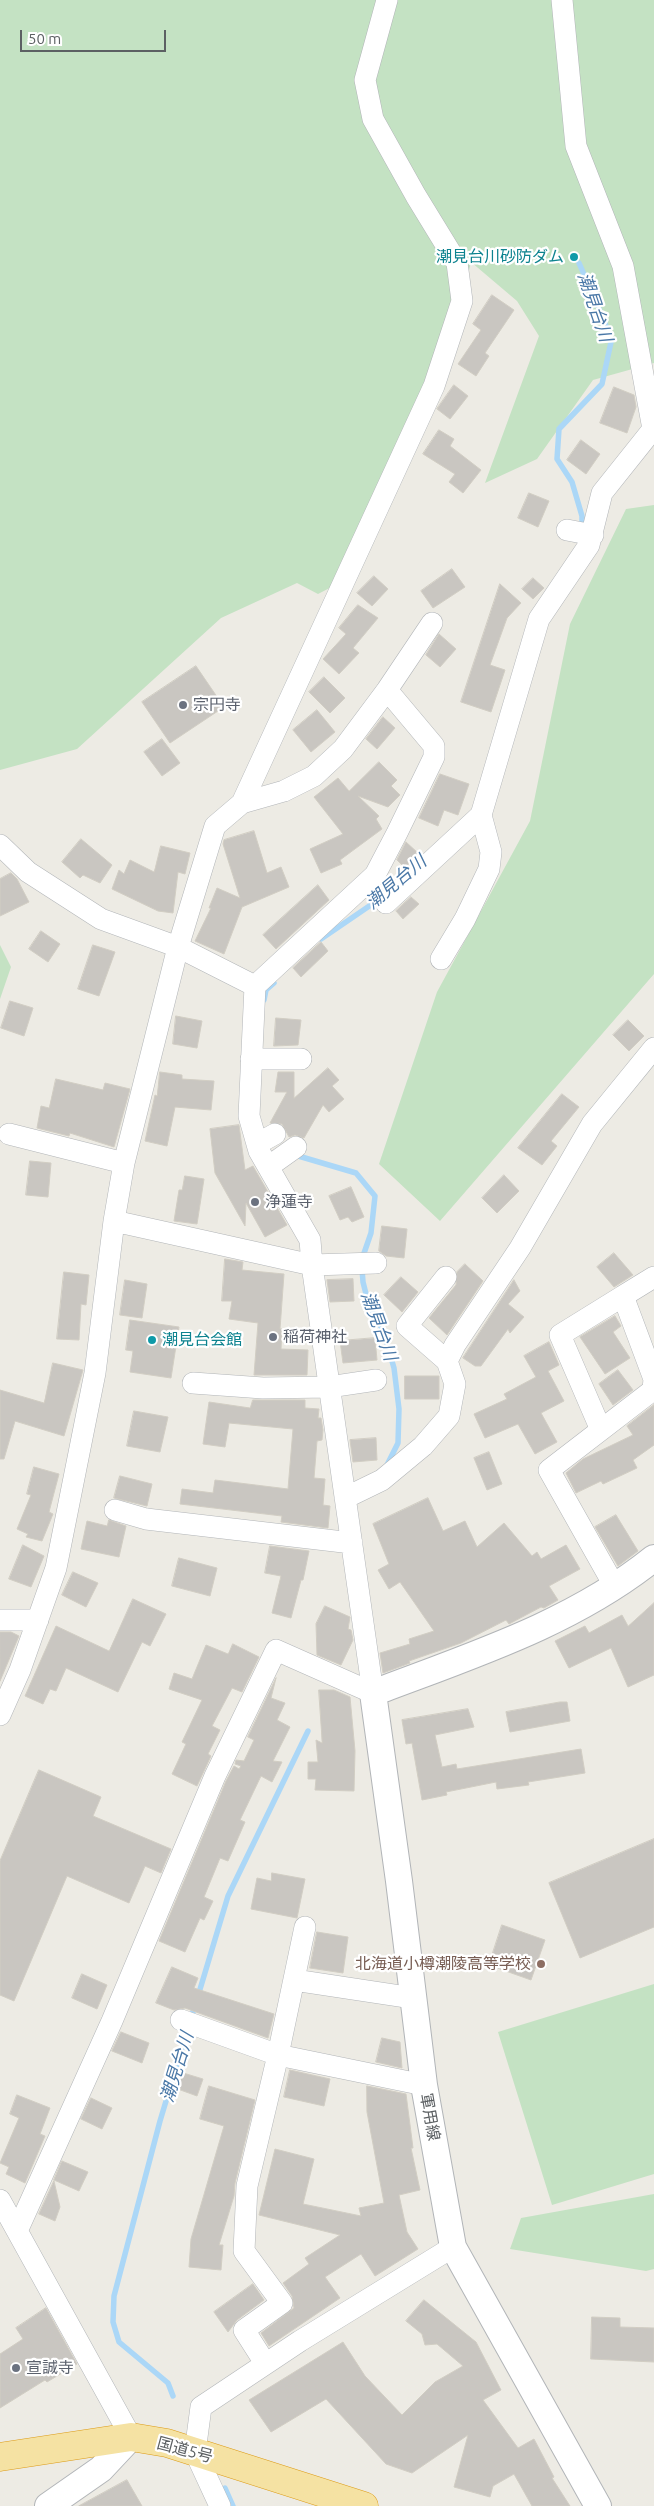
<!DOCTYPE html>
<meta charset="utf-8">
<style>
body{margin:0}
#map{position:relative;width:654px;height:2506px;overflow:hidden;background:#edebe4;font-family:Ubuntu,sans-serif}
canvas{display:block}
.scale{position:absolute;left:20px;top:30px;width:146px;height:22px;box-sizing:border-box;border:2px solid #5c6063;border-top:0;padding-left:6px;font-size:15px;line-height:18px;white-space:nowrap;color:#5c6063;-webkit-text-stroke:4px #fff;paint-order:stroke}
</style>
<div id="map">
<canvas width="654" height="2506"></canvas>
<div class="scale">50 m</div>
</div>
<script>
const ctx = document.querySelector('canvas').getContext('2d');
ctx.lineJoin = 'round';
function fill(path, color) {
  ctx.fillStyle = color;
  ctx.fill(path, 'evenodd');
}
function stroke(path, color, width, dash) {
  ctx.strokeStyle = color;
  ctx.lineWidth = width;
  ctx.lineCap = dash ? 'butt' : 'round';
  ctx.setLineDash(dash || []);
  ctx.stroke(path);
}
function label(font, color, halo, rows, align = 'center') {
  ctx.font = font + ' Ubuntu,"Noto Sans JP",sans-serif';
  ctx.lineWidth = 4.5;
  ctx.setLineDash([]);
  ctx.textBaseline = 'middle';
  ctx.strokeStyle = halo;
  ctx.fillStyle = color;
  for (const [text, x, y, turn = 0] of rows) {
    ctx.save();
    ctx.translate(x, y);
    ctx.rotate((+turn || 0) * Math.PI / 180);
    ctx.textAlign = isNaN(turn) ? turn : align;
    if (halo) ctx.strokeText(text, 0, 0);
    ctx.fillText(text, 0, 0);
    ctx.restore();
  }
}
fill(new Path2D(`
 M0,0H654V363L593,380L537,459L485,483L539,336L517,301L471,262L462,301L347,579L318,594L297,583L221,618L77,749L0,770Z
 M654,505V974L440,1221L379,1164L437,992L530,821L570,624L626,509Z
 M0,945L11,967L0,999Z
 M654,1984V2174L552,2205L498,2032Z
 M654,2194V2269L646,2271L510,2249L521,2218Z`), '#c4e2c3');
stroke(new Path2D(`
 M579,263L604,320L611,342L602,384L559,429L557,459L572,482L582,516V528
 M321,939L381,898
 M264,1000L266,990L274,983
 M295,1155L356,1173L375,1196L371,1233L362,1259
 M362,1269L363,1282L369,1306L383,1330L394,1368L399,1409L398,1443L387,1465
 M198,1996L228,1896L308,1731
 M173,2396L168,2383L119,2342L113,2322L114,2296L160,2121L195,2005
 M225,2488L233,2506`), '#abd7f7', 5.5);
const building = new Path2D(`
 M492,295L514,310L485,353L489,356L476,376L458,364L481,330L473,324Z
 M454,385L468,396L450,419L437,409Z
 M614,387L634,395L636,407L627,433L600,423Z
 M439,430L454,439L450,446L481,470L463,493L449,482L455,474L423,454Z
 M581,440L600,454L586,474L567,460Z
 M529,493L549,501L538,527L518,518Z
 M452,569L465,587L433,608L421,591Z
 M374,576L388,589L372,606L357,593Z
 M533,578L544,588L533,599L522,589Z
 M500,584L521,603L507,618L490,665L505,670L491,712L461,702Z
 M358,605L378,618L353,648L359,653L339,674L323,659L346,634L339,628Z
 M439,634L456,649L440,667L426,655Z
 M196,666L224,707L170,743L142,702Z
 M324,677L345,698L330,713L309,692Z
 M317,710L335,732L311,752L293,730Z
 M383,717L395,728L377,749L366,739Z
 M162,739L180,763L162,776L144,752Z
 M379,762L397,780L391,786L400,795L388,807L358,796L379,816L376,819L382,829L340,860L342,864L321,873L310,849L343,834L314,797L338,778L349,791Z
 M440,774L469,784L458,815L444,810L438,826L419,818Z
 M254,831L267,873L281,867L289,887L242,907L224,954L195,941L211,908H209L217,888L240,898L223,844L224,840Z
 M81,839L112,865L100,883L83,875L80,878L62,862Z
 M406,842L418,853L405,868L397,860Z
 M161,846L190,853L185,874L178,872L173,913L158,911L112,889L119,870L124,874L130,860L154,872Z
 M11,873L17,879L29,902L0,916V879Z
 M318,885L329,900L276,949L263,935Z
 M411,897L419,904L403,919L396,911Z
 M41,931L60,944L48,962L29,949Z
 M321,942L328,951L301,977L293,968Z
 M93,945L115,952L99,996L78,989Z
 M10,1001L33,1008L24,1036L1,1028Z
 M176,1016L202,1021L197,1048L173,1044Z
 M276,1018L301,1020L298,1045L274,1046Z
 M628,1020L644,1036L629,1051L613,1035Z
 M328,1068L339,1080L332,1086L344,1099L329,1112L323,1105L304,1138L295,1135L289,1137L282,1124L270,1123L287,1092H275L278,1072H294V1098Z
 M160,1072L182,1075V1079L214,1081L211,1110L175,1107L167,1146L145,1141L155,1095L157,1096Z
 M56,1079L103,1090L105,1083L130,1089L114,1147L70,1133L69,1136L37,1128L41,1106L49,1108Z
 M562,1094L579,1107L551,1141L557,1146L542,1165L518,1148Z
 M239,1125L245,1170L253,1166L287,1225L265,1237L246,1203L245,1226L215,1173L210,1129Z
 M30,1161L51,1163L48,1197L26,1195Z
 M504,1175L519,1191L497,1213L482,1198Z
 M185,1176L204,1179L197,1224L174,1221L179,1190H182Z
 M351,1187L364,1217L352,1222L348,1217L340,1220L329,1196Z
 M382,1226L407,1229L404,1258L386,1256L379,1251Z
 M614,1253L633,1275L614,1287L597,1267Z
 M225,1259L243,1262L242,1270L284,1274L280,1329H282L281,1349L308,1350L307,1375H254L258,1323L229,1319L232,1301H222Z
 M465,1264L483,1281L447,1335L429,1318L456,1285L457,1272Z
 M64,1272L89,1275L86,1305L81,1304L79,1340L57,1339Z
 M401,1277L418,1292L402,1312L384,1295Z
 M353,1279L354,1301L330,1302L327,1280Z
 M125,1280L147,1284L142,1318L120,1315Z
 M514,1280L520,1291L508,1304L524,1317L510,1333L508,1329L481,1366H475L463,1358Z
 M615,1316L621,1326L613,1332L630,1358L605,1374L580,1337Z
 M130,1320L179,1327L171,1378L130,1372L133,1351L126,1350Z
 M375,1338L377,1360L343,1363L340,1341Z
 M549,1342L559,1365L548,1371L564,1401L541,1413L557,1442L535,1454L518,1424L485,1438L474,1414L507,1399L504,1394L536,1377L524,1356Z
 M53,1363L83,1370L64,1436L15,1421L4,1459H0V1390L44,1403Z
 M618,1370L633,1390L613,1405L599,1384Z
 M405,1376H439V1399H405Z
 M253,1400H305V1408L319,1409L318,1418H321L323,1430L322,1440L317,1441L314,1478L325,1479L323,1505L330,1506L328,1528L281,1522L282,1516L180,1504L182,1489L213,1493L215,1480L288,1489L293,1429L229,1423L225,1447L203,1444L209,1402L250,1408Z
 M654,1405V1445L633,1460L637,1468L603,1484L601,1481L576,1493L566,1473L583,1459L633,1435L627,1426Z
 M134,1411L168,1417L160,1452L127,1446Z
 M376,1438L377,1460L353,1462L350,1440Z
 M489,1452L502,1484L487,1490L474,1458Z
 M34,1467L59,1474L49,1512L53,1514L42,1541L26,1537L28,1534L17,1529L31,1495L27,1494Z
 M120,1476L152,1484L147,1506L114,1498Z
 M428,1498L443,1531L465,1521L477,1547L504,1523L532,1556L537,1552L541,1559L566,1545L580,1569L549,1586L558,1600L544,1608L541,1607L509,1624L506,1620L461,1643L409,1661L410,1663L383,1673L380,1653L410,1644L409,1639L434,1631L400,1582L389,1589L378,1570L389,1564L373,1524Z
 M616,1515L638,1551L618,1566L595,1527Z
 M109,1520L126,1526L119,1557L81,1549L87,1521L107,1526Z
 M23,1545L44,1556L31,1587L9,1579Z
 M270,1546L309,1551L303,1580H301L291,1618L272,1613L281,1576L265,1573Z
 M179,1558L217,1568L210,1596L172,1586Z
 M73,1572L98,1583L86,1607L62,1595Z
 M133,1599L166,1614L150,1646L142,1642L118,1692L66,1668L56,1691L50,1689L43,1704L25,1696L56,1626L109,1651Z
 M654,1603V1675L628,1687L611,1648L569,1668L555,1641L585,1626L589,1633L622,1615L628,1626Z
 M325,1606L350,1617L348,1629L351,1630L353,1640L341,1665L317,1655L316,1624Z
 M0,1632H11L19,1636L0,1681Z
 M233,1644L259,1657L242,1692L232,1688L212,1726L220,1730L208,1754L211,1756L197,1786L172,1774L186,1744L182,1742L202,1700L169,1689L174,1673L192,1679L206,1645L228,1654Z
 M276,1678L271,1698L285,1703L277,1720L290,1727L273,1761L282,1762L272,1782L261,1776L240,1820L245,1822L228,1861L220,1858L204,1897L213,1901L204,1920L200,1918L185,1952L159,1941L226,1781L234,1766L239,1769L241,1766L235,1764L236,1760L244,1761L254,1740L248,1737Z
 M319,1690H334L350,1697L355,1751L354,1791L315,1790L316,1779H308V1762H318L316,1740L322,1743Z
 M560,1702H567L570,1721L510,1732L506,1712Z
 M468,1709L474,1727L435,1735L442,1767L456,1764L457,1769L581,1749L585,1773L528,1782L529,1785L497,1789L496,1782L446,1792L447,1795L422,1800L412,1743L406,1744L402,1720Z
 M39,1770L101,1797L93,1816L171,1849L161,1873L145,1866L129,1903L67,1876L14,2001L0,1995V1861Z
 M654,1839V1927L580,1958L549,1883Z
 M272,1873L305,1879L297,1918L251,1909L257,1878L271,1881Z
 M502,1925L545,1940L531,1980L489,1965Z
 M317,1932L348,1937L343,1973L310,1968Z
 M172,1967L198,1978L194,1988L274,2014L268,2038L185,2008L174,2010L156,2003Z
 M82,1974L107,1985L97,2009L72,1998Z
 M121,2032L149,2043L142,2063L112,2051Z
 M382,2038L400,2042L402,2068L376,2062Z
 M290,2070L330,2079L324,2106L284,2097Z
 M180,2072L203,2079L197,2096L175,2088Z
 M209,2086L255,2100L235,2183L234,2196L219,2245H223L221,2270L189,2267L191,2239L224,2126L200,2119Z
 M367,2086L406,2094L413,2148H411L420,2190L399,2195L407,2232L418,2249L375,2276L361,2254L325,2277L340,2298L269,2346L261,2333L294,2308L292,2296L283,2283L309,2264L305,2258L340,2235L259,2215L275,2149L314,2159L303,2204L361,2216L359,2208L384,2203L367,2112Z
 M17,2095L50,2108L40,2134L45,2136L25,2183L6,2174L9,2167L0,2163L19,2118L10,2114Z
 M91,2098L112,2108L102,2129L81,2119Z
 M62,2161L88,2172L79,2191L54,2180Z
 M54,2181L60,2207L55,2221L39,2214Z
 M253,2284L264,2300L237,2320L228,2332L214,2312Z
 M424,2300L476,2342L501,2390L483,2400L518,2448L534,2439L554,2477L552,2478L570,2506H532L514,2474L493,2486L490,2497L454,2487L468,2435L412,2473L386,2464L326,2399L271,2432L249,2400L343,2342L365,2376L402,2415L435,2382L463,2366L437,2344L425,2345L422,2334L406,2321Z
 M46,2308L77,2364L47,2382L45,2380L0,2408V2354L23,2339L16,2328Z
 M592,2317L620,2318V2327L654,2328V2362L591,2359Z
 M127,2480L142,2506H79Z`);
fill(building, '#c9c6c1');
stroke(building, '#d1cdc3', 1);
const minor = new Path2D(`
 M567,530L593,535
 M242,803L284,791L314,776L343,749L387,690L432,623
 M0,845L28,872L101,919L178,947L255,986
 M386,903L481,815
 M441,959L465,919L489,869L491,852L481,815L539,619L589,545L602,493L653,429L623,266L576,146L562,0
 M251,1059H301
 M9,1134L124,1163
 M257,1144L275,1134
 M268,1167L296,1147
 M114,1221L312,1265L376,1263
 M446,1277L407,1326L447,1361
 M193,1383L263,1388L329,1387L376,1380
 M601,1430L560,1335L623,1296
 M345,1498L382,1480L423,1446L449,1416L455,1384L447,1361L455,1345L520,1248L592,1124L654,1048
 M115,1510L146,1519L352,1543
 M615,1587L549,1470L653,1390L654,1379L623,1296L654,1277
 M0,1620H38
 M373,1693L312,1265L310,1240L259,1151L249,1116L255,986L375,875L397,833L434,757V746L387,690
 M0,1715L20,1670L56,1568L95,1373L114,1221L124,1163L178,947L215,826L242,803L434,386L462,301L457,263L416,196L373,119L365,80L387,0
 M294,1980L413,1998
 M181,2020L278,2055L424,2085
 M0,2200L131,2437
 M18,2229L112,2021L215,1776L276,1650L373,1693
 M265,2363L244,2330L282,2303L244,2251L247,2186L278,2055L305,1927
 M220,2506L195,2452L201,2407L300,2341L453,2247`);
const tertiary = new Path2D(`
 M48,2506L101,2469L131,2437
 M598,2506L453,2247L424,2085L399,1881L373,1693C470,1656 572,1624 654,1558`);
const trunk = new Path2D(`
 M0,2457L131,2437L167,2443L364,2506`);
stroke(minor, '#b2b5b8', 22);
stroke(tertiary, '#b2b5b8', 28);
stroke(trunk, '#dc9b16', 29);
stroke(minor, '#fff', 21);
stroke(tertiary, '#fff', 26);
stroke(trunk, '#f5e2a3', 28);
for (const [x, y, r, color] of [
 [574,257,5,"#0f9aa8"],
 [183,705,5,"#6b7280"],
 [255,1202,5,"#6b7280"],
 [273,1337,5,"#6b7280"],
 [152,1340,5,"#0f9aa8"],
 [541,1964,5,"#8d6e63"],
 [16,2368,5,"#6b7280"]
]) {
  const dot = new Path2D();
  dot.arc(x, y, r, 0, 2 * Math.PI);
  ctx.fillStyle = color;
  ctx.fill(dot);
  stroke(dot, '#fff', 2);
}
label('16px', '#0d838f', '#fff', [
 ["潮見台川砂防ダム",564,257],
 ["潮見台会館",162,1340,"left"]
], 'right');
label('16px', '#5b616d', '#fff', [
 ["宗円寺",193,705],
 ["浄蓮寺",265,1202],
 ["稲荷神社",283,1337],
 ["宣誠寺",26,2368]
], 'left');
label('16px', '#785e54', '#fff', [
 ["北海道小樽潮陵高等学校",531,1964]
], 'right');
label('16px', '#5c6063', '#fff', [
 ["軍用線",430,2117,80],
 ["国道5号",185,2450,15]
]);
label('italic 18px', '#4a78a7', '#fff', [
 ["潮見台川",595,307,71],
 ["潮見台川",396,882,-40],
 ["潮見台川",379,1326,70],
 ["潮見台川",177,2067,-73]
]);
</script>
